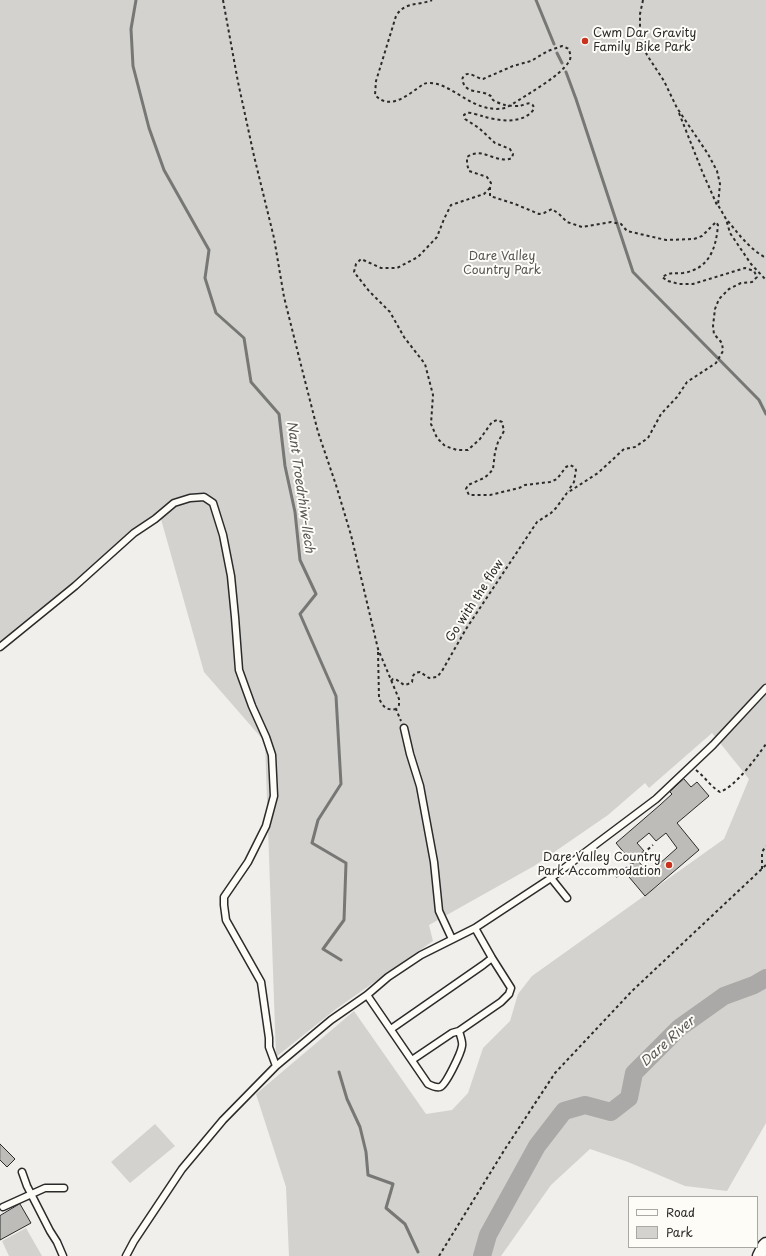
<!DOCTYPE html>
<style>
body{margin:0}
#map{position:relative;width:766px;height:1256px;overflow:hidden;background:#f0efeb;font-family:"Playpen Sans",sans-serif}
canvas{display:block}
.legend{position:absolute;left:628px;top:1196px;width:130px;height:52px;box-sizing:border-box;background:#fdfcf7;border:1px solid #a9a8a5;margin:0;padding:5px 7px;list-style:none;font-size:12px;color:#2b2b2b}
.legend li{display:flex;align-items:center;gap:8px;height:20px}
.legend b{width:20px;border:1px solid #a9a8a5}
</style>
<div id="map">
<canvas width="766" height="1256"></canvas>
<ul class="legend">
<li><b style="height:5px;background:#fdfcf7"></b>Road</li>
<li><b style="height:11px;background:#d3d2cf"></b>Park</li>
</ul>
</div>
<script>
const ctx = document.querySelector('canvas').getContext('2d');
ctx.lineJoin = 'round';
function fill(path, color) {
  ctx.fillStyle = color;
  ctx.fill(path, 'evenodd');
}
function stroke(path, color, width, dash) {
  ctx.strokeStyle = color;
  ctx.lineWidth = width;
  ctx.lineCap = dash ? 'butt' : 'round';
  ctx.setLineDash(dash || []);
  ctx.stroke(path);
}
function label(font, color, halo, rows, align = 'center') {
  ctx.font = font + ' "Playpen Sans",sans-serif';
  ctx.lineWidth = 4;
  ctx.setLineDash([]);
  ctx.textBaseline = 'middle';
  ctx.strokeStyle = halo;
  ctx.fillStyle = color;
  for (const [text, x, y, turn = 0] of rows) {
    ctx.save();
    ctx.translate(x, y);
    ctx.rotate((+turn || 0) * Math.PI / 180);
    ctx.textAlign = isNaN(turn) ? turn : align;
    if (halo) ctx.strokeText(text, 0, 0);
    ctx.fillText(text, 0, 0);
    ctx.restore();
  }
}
fill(new Path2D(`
 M0,0H766V1123L727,1191L685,1186L628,1162L590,1149L551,1185L501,1256H289L286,1187L256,1094L354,1011L426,1114L452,1110L468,1093L483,1048L510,1021L518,994L532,976L724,839L749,779L712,733L649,788L645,783L608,815L534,866L429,925L433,941L336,1009L276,1057L265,742L204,672L159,512L0,647Z
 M155,1124L175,1146L130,1183L111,1162Z
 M26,1228L42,1256H9L2,1241Z`), '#d3d2cf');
stroke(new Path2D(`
 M136,0L131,29L133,66L149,128L164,170L209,250L205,278L216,313L244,338L251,382L279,414L285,466L295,512L300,560L316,594L300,614L336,696L341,784L318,820L312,843L346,863L344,920L323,949L341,960
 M536,0L554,44
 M557,53L562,63
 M566,72L576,99L633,272L759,400L766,414
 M339,1072L347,1099L360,1127L366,1152L368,1175L393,1184L386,1208L405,1224L418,1252`), '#777775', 3);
stroke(new Path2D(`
 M482,1256L488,1235L537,1146L564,1111L585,1105L611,1112L629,1098L634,1073L679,1028L724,996L754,985L766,978`), '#aaa9a7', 18);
const building = new Path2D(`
 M684,779L691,787L697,782L709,796L677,823L699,850L645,896L624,871L637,860L649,873L677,848L666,833L656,841L649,833L637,843L644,851L631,861L616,843L660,805L672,794L670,792Z
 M0,1144L15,1159L7,1167L0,1160Z
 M20,1204L31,1223L0,1240V1216Z`);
fill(building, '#bdbcb8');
stroke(building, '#2b2b2b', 1);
const lane = new Path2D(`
 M0,647L75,586L134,533L155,519L174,503L190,498L204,497L213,503L223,535L231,576L235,617L239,670L252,706L266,737L272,755L274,796L266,826L248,862L224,897V905L226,920L261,982L269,1038V1047L276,1066
 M404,728L410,754L420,786L434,862L439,911L452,939
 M551,878L567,898
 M367,995L428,1084C432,1086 436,1088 440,1087C446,1085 461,1053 462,1046C463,1042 460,1035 459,1031
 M391,1029L483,965L492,958
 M412,1060L452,1033L459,1031L501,1002L509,994L511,988L492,958L475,928
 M22,1172L27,1186L50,1231L57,1242L63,1256
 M3,1207L45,1188H64
 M126,1256L134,1241L182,1169L223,1120L276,1066L331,1020L367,995L388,977L421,955L475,928L551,878L656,799L713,745L766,688`);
const street = new Path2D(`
 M759,1256L764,1246L766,1244`);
stroke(lane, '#2b2b2b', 9);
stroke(street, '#2b2b2b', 15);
stroke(new Path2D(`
 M223,0L238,82L254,156L274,238L284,297L303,373L318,432L336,485L351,535L378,649L399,699V705L396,709L401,721
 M643,0L640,14V39L647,55L664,81L677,108L708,154L717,171L720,184L718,205L726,219L730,233L751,264L766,280
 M679,113L702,171L717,205
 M490,188L484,194L451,205L444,219L437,237L418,257L397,268H381L361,259L356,264L354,272L369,291L390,312L404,337L425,364L433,395L431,424L437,438L445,446L457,450H468L480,439L492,422L497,420L502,422L504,431L498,442L495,452L493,469L489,474L484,478L468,485L466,489L469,495H490L519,488L525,485L550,482L557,479L566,467L570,465L574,467L576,470L574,482L568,491
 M728,221C739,235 750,249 766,258
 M378,652L379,698C382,706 387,711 396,709
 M391,681L393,679L397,680L404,685L408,684L412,682L413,676L415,673L420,672L429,678L437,677L442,671L466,629L537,522L551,513L556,508L567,493L598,473L624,449L635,447L648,438L661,414L677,397L687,382L716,363L723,351L722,343L714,334L713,326L715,309L719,299L729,289L741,283L752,282L757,277L754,271L745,268L693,284H679L668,281L662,277C673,271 673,274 683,273C709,269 716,249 718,225L716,222L702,236L694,239L666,240L627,231L621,224L611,222L582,227L567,222L559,214L552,209L544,213L539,214L515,204L490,196V188L491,183L487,177L469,171L467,164V157C469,156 471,154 473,154C486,150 498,164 512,158L513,154L510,149L495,143L479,128L465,119L464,115C465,114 466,114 467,113C471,112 478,115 482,116C498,121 523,125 534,109C533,100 526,104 520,106C516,106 509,106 505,105C501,104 496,102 493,100C491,97 493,97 489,95C482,90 466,94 463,82C462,80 462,78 464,76C468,70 478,79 483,79L513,66L531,61L548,51L562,46L569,49C570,54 572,59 568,63C559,76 533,91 519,100C515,102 512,105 509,106C502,110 494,109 488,108C468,105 447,82 429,83C424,83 422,85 418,88C405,97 389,110 375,95L376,81L396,16C405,1 418,6 432,0
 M696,770C705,777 711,787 720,792C736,786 756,758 766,744
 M596,854L609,870
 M762,869V852L766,846
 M616,877L653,845
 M439,1256L505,1149L555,1073L632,991L766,865`), '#2b2b2b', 2, [3, 3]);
stroke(lane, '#fdfcf7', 6);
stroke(street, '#fdfcf7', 12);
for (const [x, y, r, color] of [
 [585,41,4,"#c8321e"],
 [669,865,4,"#c8321e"]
]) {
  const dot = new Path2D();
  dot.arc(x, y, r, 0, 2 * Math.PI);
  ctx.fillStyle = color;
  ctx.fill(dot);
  stroke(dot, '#fdfcf7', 1.5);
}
label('12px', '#2b2b2b', '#fdfcf7', [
 ["Cwm Dar Gravity",593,34],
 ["Family Bike Park",593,48],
 ["Dare Valley Country",661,858,"right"],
 ["Park Accommodation",661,872,"right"]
], 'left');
label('12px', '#555554', '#fdfcf7', [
 ["Dare Valley",502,257],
 ["Country Park",502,271]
]);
label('12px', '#2b2b2b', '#fdfcf7', [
 ["Go with the flow",475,601,-57]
]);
label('italic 13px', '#575756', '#fdfcf7', [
 ["Nant Troedrhiw-llech",300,487,82],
 ["Dare River",668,1042,-42]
]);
</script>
